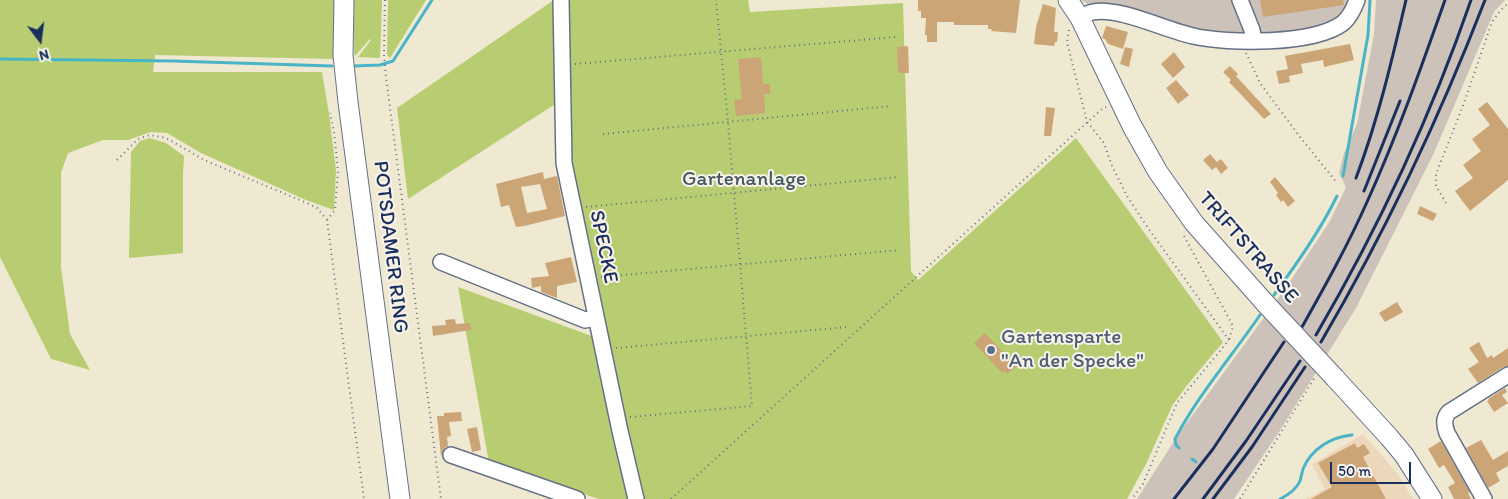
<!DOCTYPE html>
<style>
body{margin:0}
#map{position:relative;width:1508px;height:499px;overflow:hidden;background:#efe9d2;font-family:Itim,sans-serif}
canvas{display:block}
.north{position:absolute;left:15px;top:15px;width:50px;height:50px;-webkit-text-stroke:4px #f7f3e8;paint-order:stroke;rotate:165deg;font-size:14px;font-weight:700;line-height:20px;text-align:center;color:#1b2f5e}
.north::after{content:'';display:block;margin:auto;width:18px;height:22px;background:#1b2f5e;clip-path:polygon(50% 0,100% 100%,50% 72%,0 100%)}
.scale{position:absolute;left:1330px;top:462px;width:81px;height:22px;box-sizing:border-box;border:2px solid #1b2f5e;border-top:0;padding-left:6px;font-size:15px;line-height:18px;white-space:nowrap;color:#1b2f5e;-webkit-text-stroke:4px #f7f3e8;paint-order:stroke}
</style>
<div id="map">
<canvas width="1508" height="499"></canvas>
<div class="north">N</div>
<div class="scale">50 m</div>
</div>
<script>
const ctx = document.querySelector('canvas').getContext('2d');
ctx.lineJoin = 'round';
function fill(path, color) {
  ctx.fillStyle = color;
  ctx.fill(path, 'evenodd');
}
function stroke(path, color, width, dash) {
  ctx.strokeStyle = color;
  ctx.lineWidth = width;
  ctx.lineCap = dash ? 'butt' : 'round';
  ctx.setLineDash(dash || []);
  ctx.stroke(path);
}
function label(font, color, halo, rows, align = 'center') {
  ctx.font = font + ' Itim,sans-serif';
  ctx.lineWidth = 4;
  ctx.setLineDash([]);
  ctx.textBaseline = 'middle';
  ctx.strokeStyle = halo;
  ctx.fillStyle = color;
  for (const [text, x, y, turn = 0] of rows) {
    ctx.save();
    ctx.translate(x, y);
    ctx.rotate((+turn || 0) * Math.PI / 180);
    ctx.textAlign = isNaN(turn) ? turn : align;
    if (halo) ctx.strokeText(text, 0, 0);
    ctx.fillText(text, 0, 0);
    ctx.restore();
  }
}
fill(new Path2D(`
 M1363,434L1397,473L1413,499H1306L1325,489L1312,464Z`), '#edd7bb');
fill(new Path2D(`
 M1081,0H1353L1347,13L1313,33L1267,36L1210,34L1110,6L1089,5Z
 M1376,0H1505L1494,12L1434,153L1356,308L1279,432L1238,493L1234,499H1137L1178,435L1285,289L1330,221L1346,187L1339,173L1344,153L1357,124L1374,34Z`), '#ccc2b9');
fill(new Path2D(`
 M0,0H335L334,17V59L155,55L153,72H322L329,114L336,170L334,210L306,200L201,153L167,133L151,132L128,140H103L68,153L61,173V267L70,334L90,370L51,359L0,257Z
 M354,0H382L380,58L358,57L371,40L370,39L355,56L354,53Z
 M388,0H426L390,58L387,55Z
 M554,0H748L750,12L903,3L911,271L918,280L1076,138L1223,342L1188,384L1172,406L1147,462L1127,499H599L489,463L458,287L597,338L604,328L573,165L563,99L408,199L397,108Z
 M150,138L166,143L184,156L183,174V253L129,258L131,152L140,141Z`), '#b8cd71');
stroke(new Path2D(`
 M0,59L173,61L332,66
 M354,66L380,65L393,61L432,0
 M1343,176L1368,35L1370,0
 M1274,295C1297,263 1320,231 1337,196
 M1179,448L1176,445L1175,439C1198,395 1232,356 1260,315
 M1192,459L1196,462
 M1280,499C1288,495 1296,490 1300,481C1301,477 1302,473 1303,469C1311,449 1331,437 1352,435`), '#4ab4c7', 3);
fill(new Path2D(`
 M918,0H1020L1016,33L991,31L992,29H988V25H954V22H937V42H927V35H925L926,18H921V11H918Z
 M1260,0H1343L1344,5L1263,17Z
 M1043,4L1056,8L1054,32H1058L1057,42H1055L1054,46L1034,44L1036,27Z
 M1106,26L1128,32L1123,49L1108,44L1105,39L1102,38Z
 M1350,44L1354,60L1324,67L1323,60L1301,64L1303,73L1289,76L1290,82L1279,84L1276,71L1288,69L1285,56Z
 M908,46L909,73H898L897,47Z
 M1125,47L1133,49L1129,67L1120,64Z
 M1174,52L1185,67L1173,78L1161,64Z
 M761,57L763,84H770V94H764L765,113L736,116L734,100L742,99L738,59Z
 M1230,66L1238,74L1236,76L1271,114L1264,119L1229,82L1231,80L1223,72Z
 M1176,80L1189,95L1178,104L1166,88Z
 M1487,102L1508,129V180L1470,211L1455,191L1473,178L1463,165L1481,151L1472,139L1490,125L1478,109Z
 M1046,107L1055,108L1051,136H1044Z
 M1210,154L1217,162L1221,159L1228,168L1221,174L1216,167L1212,170L1203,160Z
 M543,172L544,179L557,176L565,216L524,226L516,227L509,205L501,207L496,184ZM540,184L547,209L527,213L521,187Z
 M1275,177L1295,201L1288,207L1283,200L1281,202L1276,195L1278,193L1270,182Z
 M1420,206L1437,214L1433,221L1417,214Z
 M571,257L577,282L557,286V298L541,292V286L532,288L531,278L549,276L545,263Z
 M1397,302L1403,312L1385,322L1379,313Z
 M455,319L456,324L470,323L471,330L433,336L432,326L446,325L445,320Z
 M985,333L1016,366L1007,374L1005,371L1002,373L974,343Z
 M1479,342L1487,358L1492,355L1493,358L1508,348V366L1503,367L1478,383L1468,369L1479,362L1469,348Z
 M1505,388L1507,392L1502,395L1508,403L1494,412L1487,401L1489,400L1488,399Z
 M461,412L462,421L449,422L451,436L447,437L448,446L445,448L441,456L437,416H444V413Z
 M477,427L481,450L472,452L467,429Z
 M1481,440L1493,460L1508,451V466L1496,473L1500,481L1488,488L1466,448Z
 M1441,441L1470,492L1468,493L1471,499H1454L1448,487L1455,483L1444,465L1439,468L1428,449Z
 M1355,443L1357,448L1364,444L1370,453L1363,457L1386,499H1311L1332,487L1318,463Z`), '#cca577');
const minor = new Path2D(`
 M561,0L564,163L620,431L636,499
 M1240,0L1252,30L1254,41
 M1080,18C1084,15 1088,13 1093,12C1120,7 1165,30 1193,36C1228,44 1314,45 1343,23C1350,17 1354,8 1357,0
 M441,262L585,320L596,318
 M451,455L577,499
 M1484,499L1447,433C1444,425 1443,418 1449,412L1508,375`);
const major = new Path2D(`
 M344,0L343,55L348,102L400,499
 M1068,0L1080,18L1132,126L1158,172L1194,223L1265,303
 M1335,378L1389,437L1404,455L1432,499`);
stroke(minor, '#657087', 18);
stroke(major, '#657087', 21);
stroke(new Path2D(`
 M385,0L384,55L386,77L441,499
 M1069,30L1067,42L1087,122L1104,143L1112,166L1127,196L1148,228L1229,340L1177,403L1143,484L1132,499
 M1246,53L1260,83L1300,137L1337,183
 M575,64L896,37
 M603,134L891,106
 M117,160L138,139L150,135L166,138L204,160L307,203L317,208L327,220L364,499
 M1446,203L1436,186V174L1464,103L1492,22L1501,10L1508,3
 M586,207L898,177
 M327,220L335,210L338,171L334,132L330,113
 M1184,236L1233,326L1229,340
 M601,277L900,250
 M616,348L847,327
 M630,417L752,406L728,122L716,0
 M671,499L1102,109L1106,107
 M1240,499L1315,377`), '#657087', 2, [1, 4]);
stroke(minor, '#fff', 15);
stroke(major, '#fff', 19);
stroke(new Path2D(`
 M1356,178C1378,120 1392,60 1406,0
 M1364,191L1400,101
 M1302,327C1325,286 1348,245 1367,202C1397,136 1421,68 1445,0
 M1316,335C1379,227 1430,119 1471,0
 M1321,342C1386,231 1439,119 1485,0
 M1174,499L1213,449L1284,342
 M1203,499L1246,441L1300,361
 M1213,499L1252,447L1305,367`), '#1b2f5e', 3);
const majorBridge = new Path2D(`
 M1265,303L1335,378`);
stroke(majorBridge, '#657087', 21, []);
stroke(majorBridge, '#fff', 19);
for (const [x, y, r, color] of [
 [991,350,5,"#5c6f8a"]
]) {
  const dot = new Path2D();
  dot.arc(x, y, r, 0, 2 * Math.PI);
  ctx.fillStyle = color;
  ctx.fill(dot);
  stroke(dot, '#f7f3e8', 2);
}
label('21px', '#425663', '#f7f3e8', [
 ["Gartenanlage",744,180]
]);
label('21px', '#1b2f5e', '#f7f3e8', [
 ["POTSDAMER RING",390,247,83],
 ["SPECKE",603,247,78],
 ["TRIFTSTRASSE",1248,248,49]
]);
label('21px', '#4e5e75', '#f7f3e8', [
 ["Gartensparte",1001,338],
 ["\"An der Specke\"",1001,362]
], 'left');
</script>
